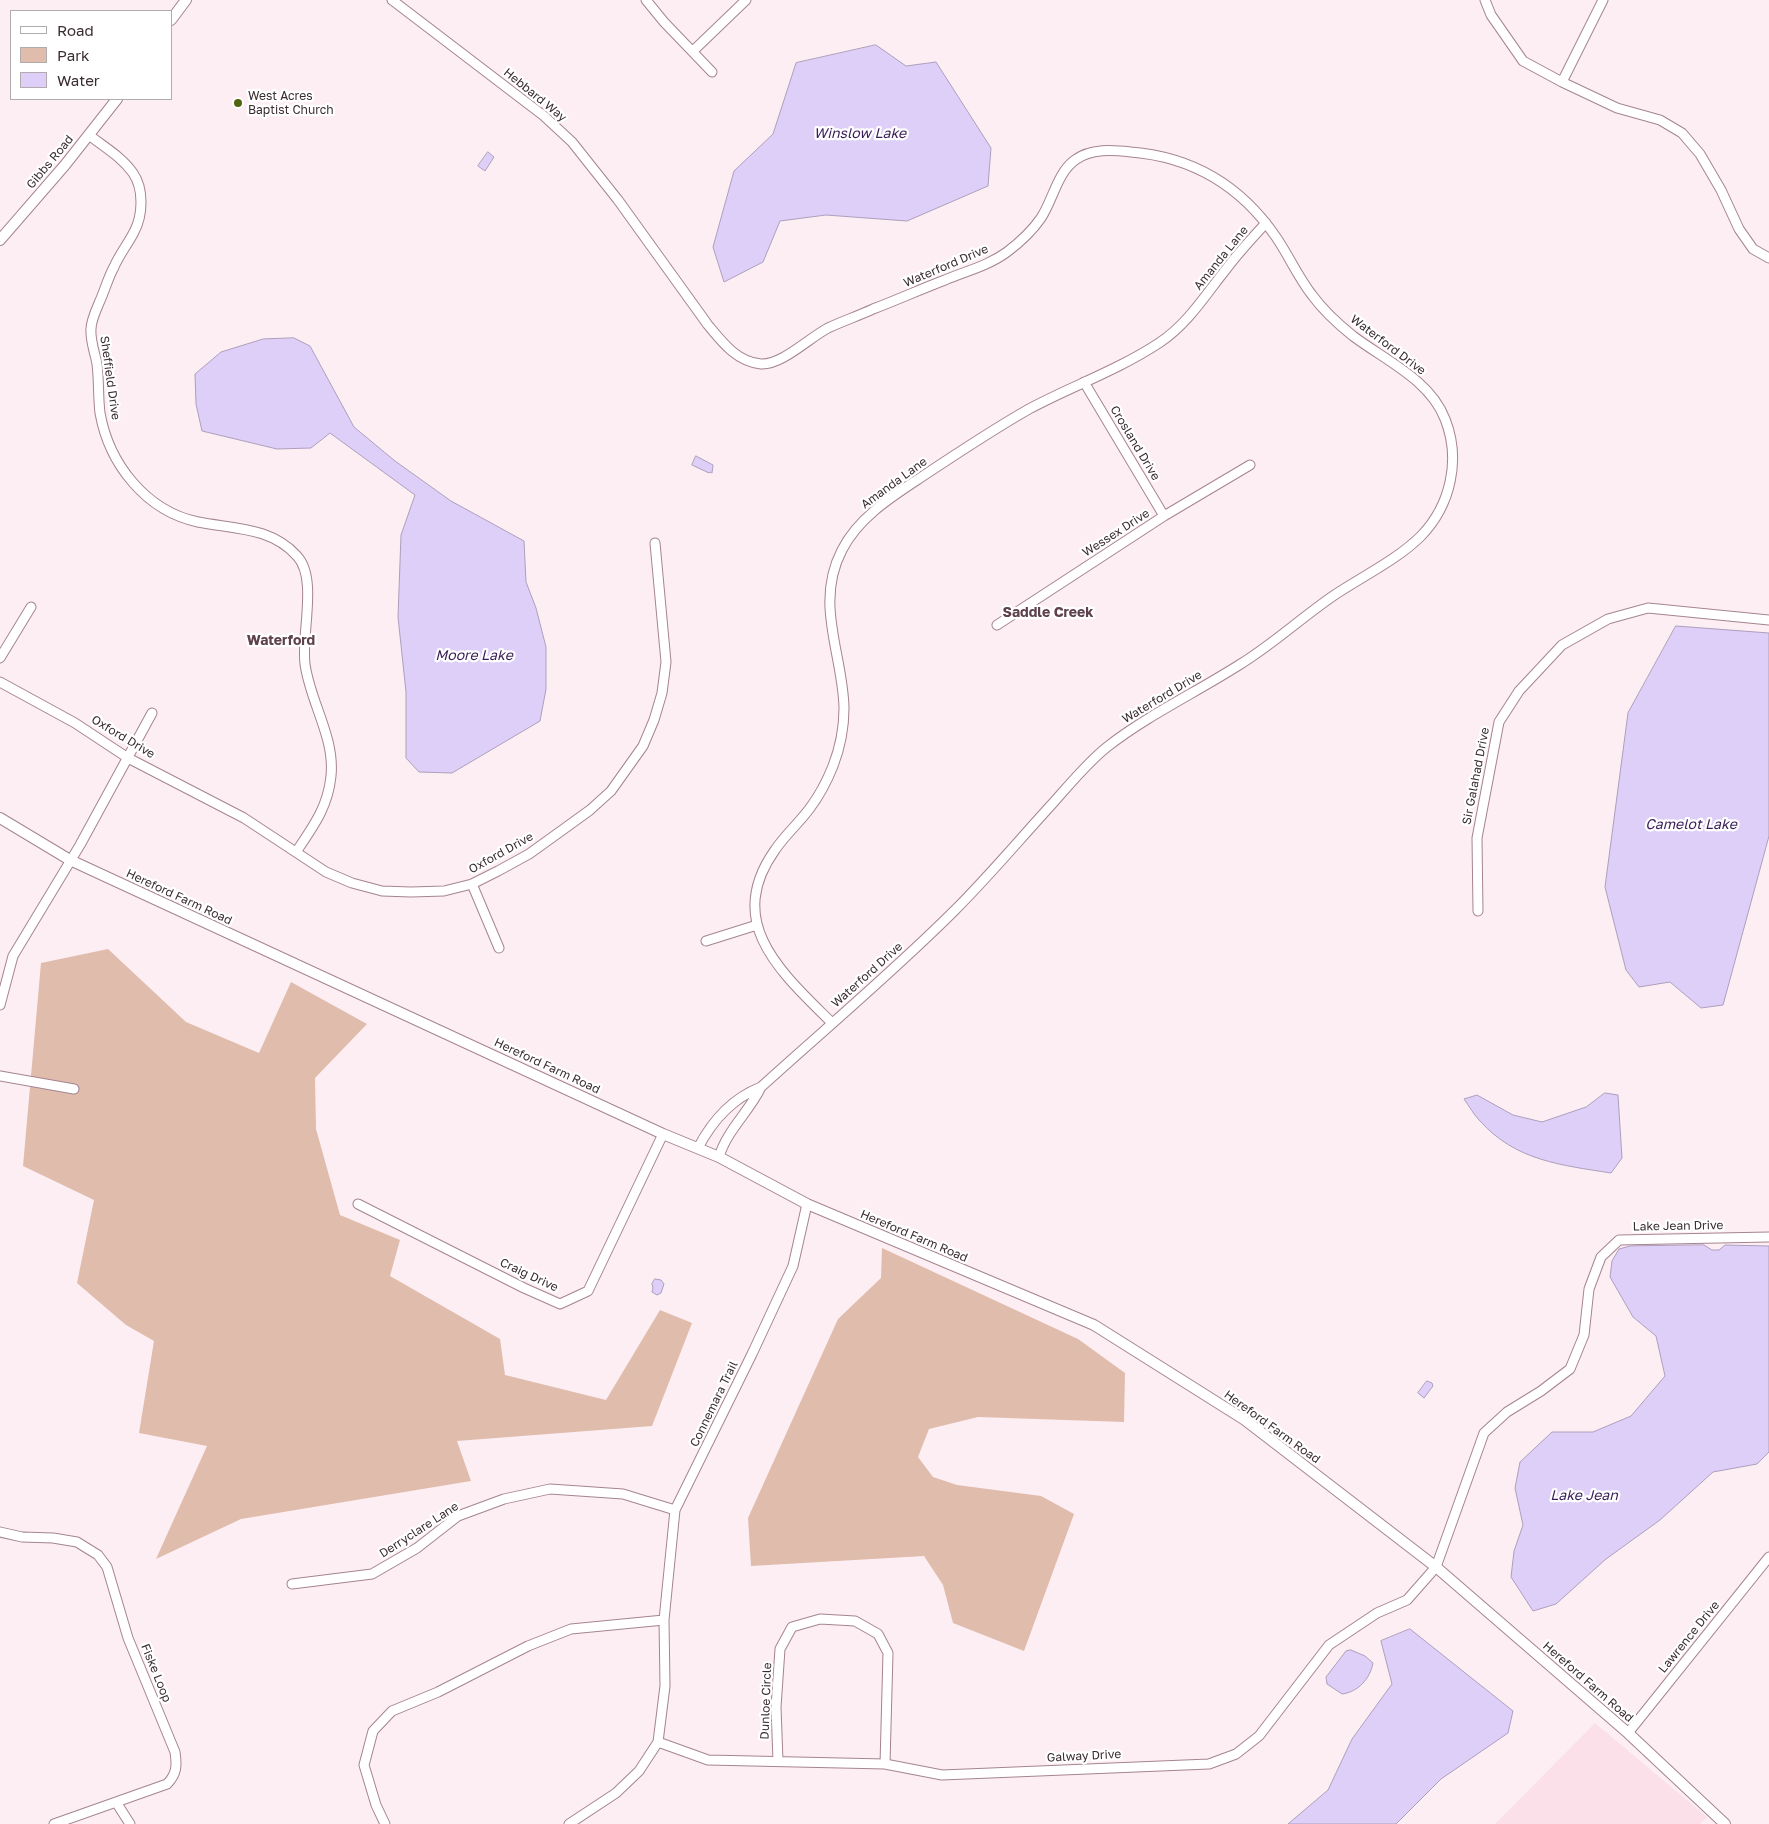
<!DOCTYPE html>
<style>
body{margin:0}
#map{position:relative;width:1769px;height:1824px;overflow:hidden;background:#fdeef4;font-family:"Golos Text",sans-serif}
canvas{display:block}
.legend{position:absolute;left:10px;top:10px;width:162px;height:90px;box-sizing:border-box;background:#fff;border:1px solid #b0abad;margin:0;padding:6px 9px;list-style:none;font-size:15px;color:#3a2c31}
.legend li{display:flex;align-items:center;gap:10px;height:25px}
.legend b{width:25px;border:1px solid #b0abad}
</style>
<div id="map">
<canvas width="1769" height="1824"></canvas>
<ul class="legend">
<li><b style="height:6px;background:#fff"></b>Road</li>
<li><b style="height:14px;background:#e0bcac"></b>Park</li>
<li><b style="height:14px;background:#decff8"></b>Water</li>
</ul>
</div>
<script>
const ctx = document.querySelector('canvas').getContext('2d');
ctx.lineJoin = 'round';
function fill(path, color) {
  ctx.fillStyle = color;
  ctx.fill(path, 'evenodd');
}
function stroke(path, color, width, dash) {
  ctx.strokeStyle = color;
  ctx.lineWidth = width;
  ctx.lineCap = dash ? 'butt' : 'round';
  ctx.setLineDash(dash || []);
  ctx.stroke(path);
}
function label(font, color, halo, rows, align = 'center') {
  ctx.font = font + ' "Golos Text",sans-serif';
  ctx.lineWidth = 4.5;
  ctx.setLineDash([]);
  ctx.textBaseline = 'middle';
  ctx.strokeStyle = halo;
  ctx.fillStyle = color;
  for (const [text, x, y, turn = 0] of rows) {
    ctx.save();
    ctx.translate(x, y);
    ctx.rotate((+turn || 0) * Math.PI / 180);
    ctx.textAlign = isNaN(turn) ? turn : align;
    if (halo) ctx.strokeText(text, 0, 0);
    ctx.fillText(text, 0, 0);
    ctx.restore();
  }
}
fill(new Path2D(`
 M1595,1723L1707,1817L1700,1824H1495Z`), '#fbe0e9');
fill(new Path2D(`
 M108,949L186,1022L259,1053L291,982L367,1024L315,1078L316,1129L340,1215L400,1240L390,1276L500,1339L505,1375L606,1400L660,1310L692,1323L652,1426L457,1441L471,1481L241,1519L156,1559L207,1446L139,1433L154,1341L126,1325L77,1283L94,1200L23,1166L41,963Z
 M882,1248L1078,1339L1125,1373L1124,1422L978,1417L929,1429L918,1457L933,1477L957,1485L1041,1496L1074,1514L1024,1651L953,1623L943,1585L924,1556L751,1566L748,1518L838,1319L881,1278Z`), '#e0bcac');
const water = new Path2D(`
 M876,45L906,66L936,62L991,148L988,186L907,221L826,215L780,221L763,262L724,282L713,247L734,171L773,134L796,63Z
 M488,152L494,157L485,171L478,166Z
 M294,338L310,346L354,427L395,461L451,501L524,541L526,582L536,608L546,647V689L540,721L452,773L419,772L406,758V692L398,617L401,535L415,495L330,433L311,448L277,449L202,431L196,404L195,374L221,352L263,339Z
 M696,456L713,465L712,473L710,472L709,473L692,465Z
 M1676,626L1769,633V836L1723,1005L1701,1008L1670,982L1639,987L1626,970L1605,887L1628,713Z
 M1605,1093L1618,1095L1622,1158L1611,1173C1561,1165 1516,1161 1480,1121C1474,1115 1469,1106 1464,1099L1477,1095L1513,1115L1542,1122L1586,1107Z
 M1704,1245L1712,1250H1719L1725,1245L1769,1246V1452L1757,1464L1713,1472L1660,1520L1606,1559L1556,1604L1533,1611L1511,1577L1514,1551L1523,1525L1515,1488L1520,1462L1552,1432H1593L1631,1416L1665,1376L1656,1336L1633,1317L1610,1277L1612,1261L1619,1249L1630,1246Z
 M655,1279L661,1280L664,1284L661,1293L657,1295L652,1292L653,1288L652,1284Z
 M1427,1381L1432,1383L1433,1386L1424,1398L1418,1393Z
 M1410,1629L1513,1711L1508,1733L1441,1779L1396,1824H1288L1328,1790L1352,1739L1392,1684L1381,1641Z
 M1351,1650L1365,1656L1373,1663C1370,1679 1358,1692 1342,1694L1327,1684L1326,1677L1346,1651Z`);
fill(water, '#decff8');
stroke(water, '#ad9ebc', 1);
const minor = new Path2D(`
 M392,0L544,116L572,142L618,200L708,325C722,342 737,362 761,364C782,365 809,338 828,328C843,321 858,316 873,309C897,300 921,289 945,280C966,271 988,266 1007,252C1019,243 1032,231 1041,218C1053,200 1057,173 1075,160C1091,148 1113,150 1131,152C1193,157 1241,186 1276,237C1289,256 1298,277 1312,295C1323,310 1338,324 1353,336C1385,360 1430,380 1445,419C1461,459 1451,505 1421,536C1397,560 1361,577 1333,596C1301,618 1272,645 1239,665C1195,693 1148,715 1107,747C1087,763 1070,784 1053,803C1020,839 989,876 955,910C893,972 826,1028 761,1087C749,1112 727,1130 719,1157
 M646,0L664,22L712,72
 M1485,0L1491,15L1523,61L1562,82L1617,108L1660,120L1682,133L1700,154L1721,190L1739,229L1753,249L1769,258
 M693,51L746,0
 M1562,82L1603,0
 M89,135C104,147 122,157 133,173C144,189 143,215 134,232C128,244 119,255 114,267C109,276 106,286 102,296C98,306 91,319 91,329C90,340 95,353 97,364C99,380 98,397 100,413C109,464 146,511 198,522C234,529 271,527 297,556C318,578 301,635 305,664C310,702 335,737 331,776C328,807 313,827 296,852
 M1084,382L1164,516
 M997,625L1164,516L1250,465
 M0,658L31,607
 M0,682L75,723L128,758L244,818L326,872L352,883L382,891L411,892L444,891L472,884L498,871L529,854L561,831L590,810L611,791L643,746L654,720L662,693L666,662L655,543
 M472,884L499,948
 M1478,911L1477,838L1499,722L1519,691L1562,645L1608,619L1648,608L1769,620
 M706,941L757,925
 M0,1005L13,956L80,845L152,713
 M832,1023C782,973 723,923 775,850C785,835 799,823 810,808C819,796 827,781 833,766C840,748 844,728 844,708C843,654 814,604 842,550C858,518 891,497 920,478C956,454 992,430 1029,409C1072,386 1118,370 1159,343C1188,324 1206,294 1227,268C1239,252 1252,238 1266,223
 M0,1076L74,1089
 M698,1148C712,1121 733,1098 761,1087
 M358,1204L524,1288L560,1304L588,1291L663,1134
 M0,1532L22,1537L53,1538L77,1542L98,1555L107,1567L128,1638L175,1752C177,1765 177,1774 167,1784L54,1824
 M292,1584L372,1574L417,1548L458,1516L504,1499L550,1489L623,1494L675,1510
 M1628,1733L1769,1557
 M658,1742L708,1760L885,1764L942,1775L1209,1764L1236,1754L1259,1736L1329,1645L1377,1613L1407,1600L1436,1567L1484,1433L1507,1412L1541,1391L1570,1369L1584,1335L1589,1289L1601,1257L1619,1240L1769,1237
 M778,1761L776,1707L780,1649L792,1627L820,1619L855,1621L878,1634L888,1653L885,1764
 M116,1802L130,1824
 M385,1824L376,1805L364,1765L373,1731L392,1711L438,1692L528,1646L571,1629L664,1620
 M569,1824L616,1793L639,1771L658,1742L665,1686L664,1620L675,1510L752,1354L793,1266L807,1204`);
const tertiary = new Path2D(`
 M171,20L186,0
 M0,240L65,165L117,99
 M0,818L70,860L663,1134L719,1157L807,1204L1094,1325L1245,1420L1436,1567L1628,1733L1725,1824`);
stroke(minor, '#a58490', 11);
stroke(tertiary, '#a58490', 12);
stroke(minor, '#fff', 9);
stroke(tertiary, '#fff', 10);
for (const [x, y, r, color] of [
 [238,103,5,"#51640f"]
]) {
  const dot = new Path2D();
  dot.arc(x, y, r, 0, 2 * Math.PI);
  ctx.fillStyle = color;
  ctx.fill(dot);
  stroke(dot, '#fff', 2);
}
label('12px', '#3a2c31', '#fff', [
 ["Hebbard Way",535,95,39],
 ["Gibbs Road",50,162,-50],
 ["Amanda Lane",1221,258,-51],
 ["Waterford Drive",946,266,-23],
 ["Waterford Drive",1388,345,37],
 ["Sheffield Drive",110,378,82],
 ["Crosland Drive",1135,443,59],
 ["Amanda Lane",894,483,-36],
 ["Wessex Drive",1116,533,-33],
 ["Waterford Drive",1162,697,-31],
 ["Oxford Drive",123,737,31],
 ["Sir Galahad Drive",1476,776,-79],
 ["Oxford Drive",501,853,-29],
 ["Hereford Farm Road",179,897,25],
 ["Waterford Drive",867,975,-42],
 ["Hereford Farm Road",547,1066,25],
 ["Lake Jean Drive",1678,1226,-1],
 ["Hereford Farm Road",914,1236,23],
 ["Craig Drive",529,1275,25],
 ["Connemara Trail",714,1404,-64],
 ["Hereford Farm Road",1272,1427,36],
 ["Derryclare Lane",419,1530,-33],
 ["Lawrence Drive",1689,1637,-51],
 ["Fiske Loop",156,1673,68],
 ["Hereford Farm Road",1588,1682,41],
 ["Dunloe Circle",766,1701,-88],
 ["Galway Drive",1084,1756,-3]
]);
label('12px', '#3a2c31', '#fff', [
 ["West Acres",248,96],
 ["Baptist Church",248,110]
], 'left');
label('italic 14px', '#391d58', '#fff', [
 ["Winslow Lake",860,134],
 ["Moore Lake",474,656],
 ["Camelot Lake",1691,825],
 ["Lake Jean",1584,1496]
]);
label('bold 14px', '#5e414c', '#fff', [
 ["Saddle Creek",1048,613],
 ["Waterford",281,641]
]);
</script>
